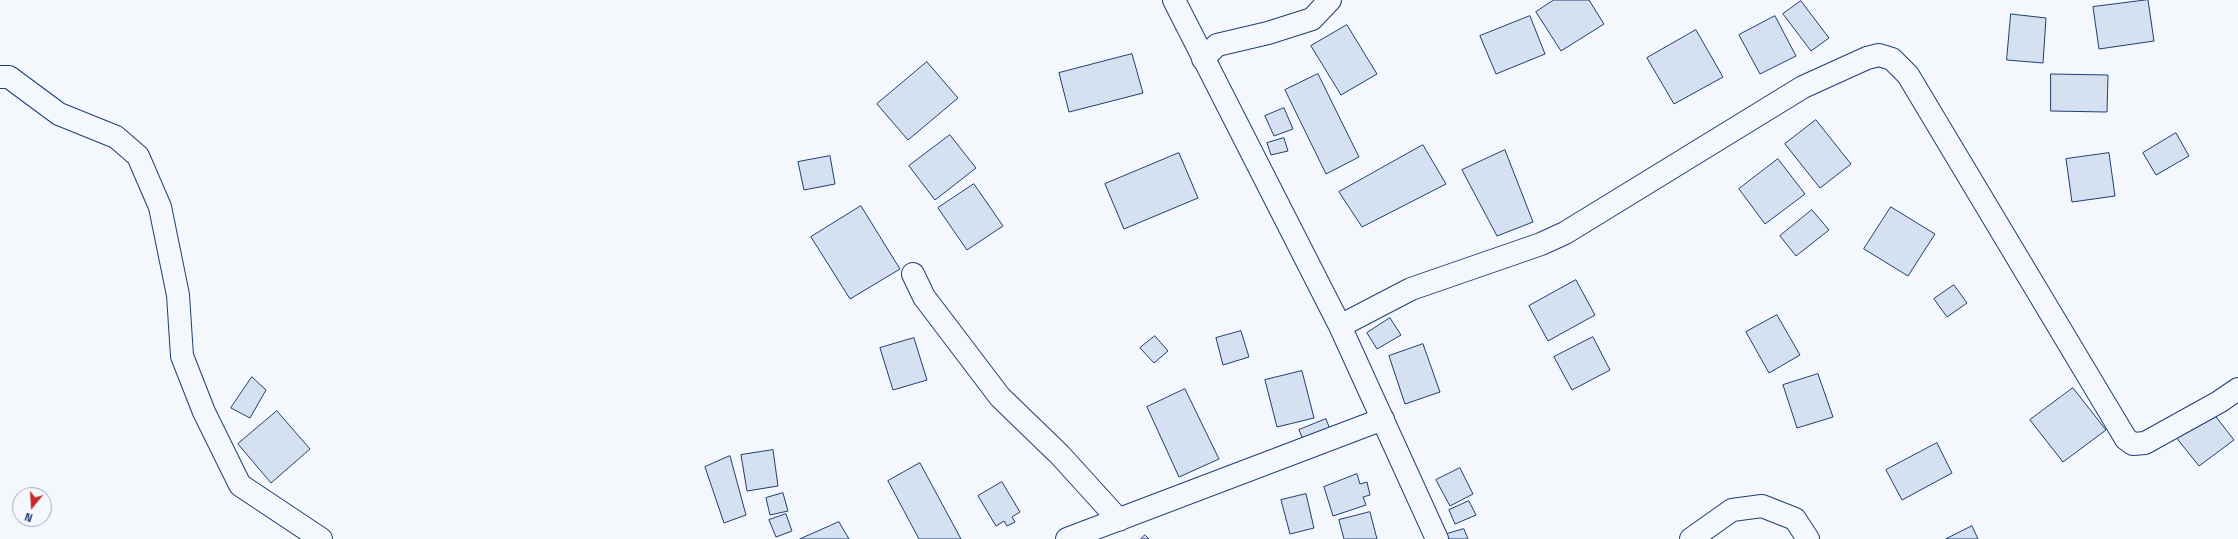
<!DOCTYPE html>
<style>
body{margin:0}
#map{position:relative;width:2238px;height:539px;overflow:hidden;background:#f4f7fb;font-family:"Titillium Web",sans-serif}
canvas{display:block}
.north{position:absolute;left:12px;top:487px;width:40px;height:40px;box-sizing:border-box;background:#f4f7fb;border:1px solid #9eadc5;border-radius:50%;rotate:198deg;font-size:11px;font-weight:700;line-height:16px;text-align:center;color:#1d3f73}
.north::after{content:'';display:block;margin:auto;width:14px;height:18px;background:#c62828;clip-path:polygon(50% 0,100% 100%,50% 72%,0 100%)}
</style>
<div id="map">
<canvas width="2238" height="539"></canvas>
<div class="north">N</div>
</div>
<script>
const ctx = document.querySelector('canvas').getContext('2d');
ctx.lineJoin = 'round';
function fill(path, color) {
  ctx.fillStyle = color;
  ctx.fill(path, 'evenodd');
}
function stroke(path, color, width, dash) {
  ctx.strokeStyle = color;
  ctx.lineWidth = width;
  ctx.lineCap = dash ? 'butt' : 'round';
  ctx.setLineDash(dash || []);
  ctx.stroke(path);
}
const building = new Path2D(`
 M1554,0H1589L1604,24L1561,51L1536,12Z
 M2148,0L2154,41L2099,49L2093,7Z
 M1801,1L1829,38L1811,51L1783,14Z
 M2011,14L2046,18L2043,63L2007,60Z
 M1530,16L1545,54L1496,74L1480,36Z
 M1775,16L1796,56L1760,74L1739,35Z
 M1347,25L1377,74L1341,95L1311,46Z
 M1696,30L1723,77L1674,104L1647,58Z
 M1132,54L1143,93L1069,112L1059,73Z
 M927,62L958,98L908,140L877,104Z
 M1318,74L1359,157L1326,174L1285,90Z
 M2051,74L2108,75L2107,112L2051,111Z
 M1284,108L1293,129L1274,136L1265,116Z
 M1816,120L1851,164L1820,188L1785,144Z
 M2176,133L2189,156L2156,175L2143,153Z
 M950,135L976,168L935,200L909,166Z
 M1284,138L1288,151L1271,155L1267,143Z
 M1423,145L1446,184L1362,227L1339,192Z
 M1505,150L1533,222L1497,236L1462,170Z
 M1179,153L1198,198L1124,229L1105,184Z
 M2109,153L2115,196L2072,202L2066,159Z
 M830,156L835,184L804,190L798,162Z
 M1778,159L1805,194L1765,224L1739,189Z
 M974,184L1003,226L967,250L938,208Z
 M861,206L900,269L850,299L811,237Z
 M1891,207L1935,234L1908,276L1864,249Z
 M1812,210L1829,230L1796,256L1780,236Z
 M1576,280L1595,315L1548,341L1529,306Z
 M1954,285L1967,303L1947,317L1934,299Z
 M1777,315L1800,355L1769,373L1746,332Z
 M1390,318L1401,335L1377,349L1367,333Z
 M1241,331L1249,357L1223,365L1216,338Z
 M1155,336L1168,351L1154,363L1140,348Z
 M1593,337L1610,370L1572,390L1554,357Z
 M914,338L927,380L893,390L880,348Z
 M1423,344L1440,392L1405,404L1389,356Z
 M1302,371L1314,418L1277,427L1265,380Z
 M1818,374L1833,417L1797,428L1783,385Z
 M252,377L266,390L250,418L231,408Z
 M2073,388L2106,430L2063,462L2030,420Z
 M1185,389L1219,459L1179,477L1147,407Z
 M2210,409L2234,440L2199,466L2175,436Z
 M277,411L310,449L271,483L238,444Z
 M1326,419L1331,432L1304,442L1299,430Z
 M1937,443L1952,473L1902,500L1886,470Z
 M773,450L778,486L747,491L741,455Z
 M730,456L746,515L724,523L705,467Z
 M920,463L961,539H919L888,481Z
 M1460,468L1473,494L1450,506L1436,480Z
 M1357,474L1360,484L1367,482L1370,495L1363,497L1366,505L1333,516L1324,487Z
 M1002,482L1020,512L1012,517L1015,522L1007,526L1004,521L996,526L978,496Z
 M783,493L788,511L770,515L766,498Z
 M1306,494L1314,528L1290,534L1281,500Z
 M1469,501L1476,515L1455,524L1449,510Z
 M1370,512L1377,539H1344L1339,520Z
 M786,514L792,531L776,537L769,520Z
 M839,522L849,539H800Z
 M1972,526L1978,539H1946Z
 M1464,529L1468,539H1449L1447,534Z
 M1145,535L1149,539H1141Z`);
fill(building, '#d5e0f0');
stroke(building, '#1d3f73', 1);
const minor = new Path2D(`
 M1174,0L1340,326L1437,539
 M1203,59L1217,45L1268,33L1312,19L1330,0
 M0,77H9L59,114L116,137L138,156L160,207L178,295L182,356L204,412L240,485L321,539
 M913,274L924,297L1000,397L1060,455L1119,520
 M1340,326L1411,289L1541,244L1565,233L1803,87L1867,58L1879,55L1892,59L1908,75L2126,439L2133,444L2145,443L2219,402L2238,389
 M1067,539L1383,419
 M1691,539L1732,510L1762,506L1795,519L1808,539`);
stroke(minor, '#1d3f73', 24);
stroke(minor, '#f4f7fb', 22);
</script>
